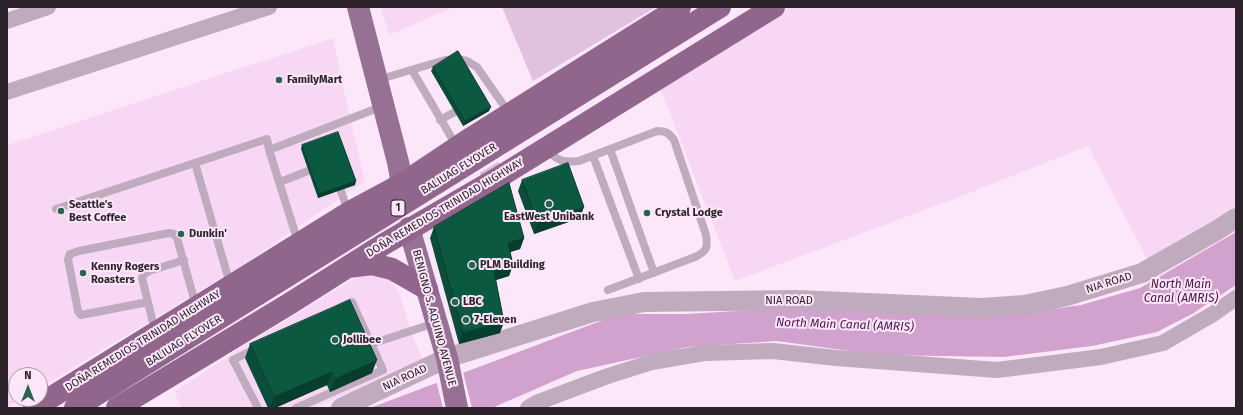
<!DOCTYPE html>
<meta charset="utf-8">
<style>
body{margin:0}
#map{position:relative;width:1243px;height:415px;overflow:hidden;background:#fce7fa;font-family:"Fira Sans",sans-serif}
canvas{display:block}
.frame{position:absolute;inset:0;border:8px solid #2c232b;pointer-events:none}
.north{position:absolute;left:8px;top:367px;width:40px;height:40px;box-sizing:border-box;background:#fce7fa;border:1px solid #a999a7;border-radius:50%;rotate:0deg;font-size:11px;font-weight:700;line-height:16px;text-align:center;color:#2c232b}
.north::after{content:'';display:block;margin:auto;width:14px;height:18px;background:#28634d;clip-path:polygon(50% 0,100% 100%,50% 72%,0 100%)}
</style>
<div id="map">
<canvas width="1243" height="415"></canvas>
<div class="frame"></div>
<div class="north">N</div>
</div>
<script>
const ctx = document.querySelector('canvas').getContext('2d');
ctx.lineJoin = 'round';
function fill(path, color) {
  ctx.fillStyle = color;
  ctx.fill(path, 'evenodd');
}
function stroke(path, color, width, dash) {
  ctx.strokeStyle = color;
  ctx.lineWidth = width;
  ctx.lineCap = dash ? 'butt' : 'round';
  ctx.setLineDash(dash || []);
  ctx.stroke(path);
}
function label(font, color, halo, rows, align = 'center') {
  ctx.font = font + ' "Fira Sans",sans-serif';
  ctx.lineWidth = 4;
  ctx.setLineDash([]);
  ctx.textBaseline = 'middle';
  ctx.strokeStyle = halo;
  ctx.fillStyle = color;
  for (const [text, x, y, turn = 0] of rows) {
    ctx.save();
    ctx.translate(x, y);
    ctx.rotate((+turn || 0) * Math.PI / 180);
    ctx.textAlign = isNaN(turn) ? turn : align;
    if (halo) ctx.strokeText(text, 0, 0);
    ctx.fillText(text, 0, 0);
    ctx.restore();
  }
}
fill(new Path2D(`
 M381,7H454L389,35Z
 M789,7H1236V208L1216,222L1147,259L1088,146L956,198L735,281L661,90Z
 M333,38L350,119L365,181L239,267L40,388V375H16V399H21L7,408V145Z
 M373,267L391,281L399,292L411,331L423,361L314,408H182L174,392L241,348Z`), '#f7d7f4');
fill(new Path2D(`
 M502,7H656L533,81Z`), '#e1c2de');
fill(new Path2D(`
 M1236,232V285L1192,314L1157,332L1092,346L1004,357L879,355L777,341L687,347L577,371L492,408H370L619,314H687L804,307L1032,312L1081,305L1140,288Z`), '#d2a2ce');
fill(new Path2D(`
 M463,372L472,408H443L436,380Z`), '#fce7fa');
stroke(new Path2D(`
 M472,139L496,179`), '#d2c0d1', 22, [22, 11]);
stroke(new Path2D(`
 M412,70L457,147
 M377,80L445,60L460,59L467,61L477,67L509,113
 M440,120L464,107
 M546,149C558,161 562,163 579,161L657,131C666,131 669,133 674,140L706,235C708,248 707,251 695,257L608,290
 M610,149L654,273
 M593,156L639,279
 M195,163L230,284
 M337,180L348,211
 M280,182L318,167
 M56,209L267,139L269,150
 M298,242L269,150L383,106
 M148,302L81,315L78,311L68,259L70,254L79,251L169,233L174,234L177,238L196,306
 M155,331L142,278L144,274L149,271L184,260
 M371,344L435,323
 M257,348L233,360L258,408
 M296,408L383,370L352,302L341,307`), '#c0aabe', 8);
stroke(new Path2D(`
 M7,21L48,7
 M7,92L269,7
 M528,408L536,403L605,377L652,362L704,353L773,351L836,358L997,370L1101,357L1163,343L1213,314L1236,298`), '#c0aabe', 16);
stroke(new Path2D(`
 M341,408L447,358L593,312L644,302L797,300L982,308L1024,305L1067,296L1142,273L1214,232L1236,218`), '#c0aabe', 20);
stroke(new Path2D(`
 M358,7L398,162L402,184
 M409,228L447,358L457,408`), '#977194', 22);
stroke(new Path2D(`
 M348,267L372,264L392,269L427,289
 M34,408L348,213L402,184L471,138L680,7
 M75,408L720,7
 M117,408L289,304L384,244L496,179L774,7`), '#90668c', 22);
fill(new Path2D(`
 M433,67L489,111L463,126L431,71Z
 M302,145L355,185L318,198L301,149Z
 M522,180L580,218L534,234L518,191Z
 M434,227L524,238L520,249L510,252L513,265L509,276L495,280L500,333L459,344L430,238Z
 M250,344L372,373L330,392L327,385L275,408H268L245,358Z`), '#0a4d38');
fill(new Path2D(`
 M491,107L489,111L463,126L465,121Z
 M356,181L355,185L318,198L319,194Z
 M584,207L580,218L534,234L538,223Z
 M524,238L520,249L504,254L508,243Z
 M513,265L509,276L490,282L494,271Z
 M504,322L500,333L459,344L463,333Z
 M377,360L372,373L330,392L335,379Z
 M332,372L327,385L275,408H270L274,397Z`), '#083e2e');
const building = new Path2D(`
 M458,51L491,107L465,121L433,67Z
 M338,132L356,181L319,194L302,145Z
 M568,163L584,207L538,223L522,180Z
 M509,183L524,238L508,243L513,265L494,271L504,322L463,333L434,227Z
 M350,300L377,360L335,379L332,372L274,397L250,344Z`);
fill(building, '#0c5941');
stroke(building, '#083e2e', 1);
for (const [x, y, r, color] of [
 [279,80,4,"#28634d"],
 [549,204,4,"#28634d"],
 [61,211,4,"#28634d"],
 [647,213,4,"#28634d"],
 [181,234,4,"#28634d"],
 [472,265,4,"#28634d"],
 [83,273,4,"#28634d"],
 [455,302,4,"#28634d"],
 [466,320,4,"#28634d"],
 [335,340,4,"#28634d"]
]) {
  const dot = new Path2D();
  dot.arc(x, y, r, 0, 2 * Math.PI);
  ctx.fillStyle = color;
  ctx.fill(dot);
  stroke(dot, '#fce7fa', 1.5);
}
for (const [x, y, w] of [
 [398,208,14]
]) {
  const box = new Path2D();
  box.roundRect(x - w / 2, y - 8, w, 16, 3);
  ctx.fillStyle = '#fce7fa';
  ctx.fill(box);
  stroke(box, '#2c232b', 1);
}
label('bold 10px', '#2c232b', null, [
 ["1",398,208]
]);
label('bold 11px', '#2c232b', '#fce7fa', [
 ["FamilyMart",287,80],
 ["Seattle's",69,205],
 ["Best Coffee",69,218],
 ["Crystal Lodge",655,213],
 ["EastWest Unibank",549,217,"center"],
 ["Dunkin'",189,234],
 ["PLM Building",480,265],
 ["Kenny Rogers",91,267],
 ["Roasters",91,280],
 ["LBC",463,302],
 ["7-Eleven",474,320],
 ["Jollibee",343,340]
], 'left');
label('11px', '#2c232b', '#fce7fa', [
 ["BALIUAG FLYOVER",459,169,-32],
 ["DOÑA REMEDIOS TRINIDAD HIGHWAY",445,208,-31],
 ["NIA ROAD",1109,283,-17],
 ["NIA ROAD",789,301],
 ["BENIGNO S. AQUINO AVENUE",434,318,75],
 ["DOÑA REMEDIOS TRINIDAD HIGHWAY",143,341,-32],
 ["BALIUAG FLYOVER",184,341,-32],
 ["NIA ROAD",405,378,-25]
]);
label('italic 12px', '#480f47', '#fce7fa', [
 ["North Main",1181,285],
 ["Canal (AMRIS)",1181,299],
 ["North Main Canal (AMRIS)",845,325,2]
]);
</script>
